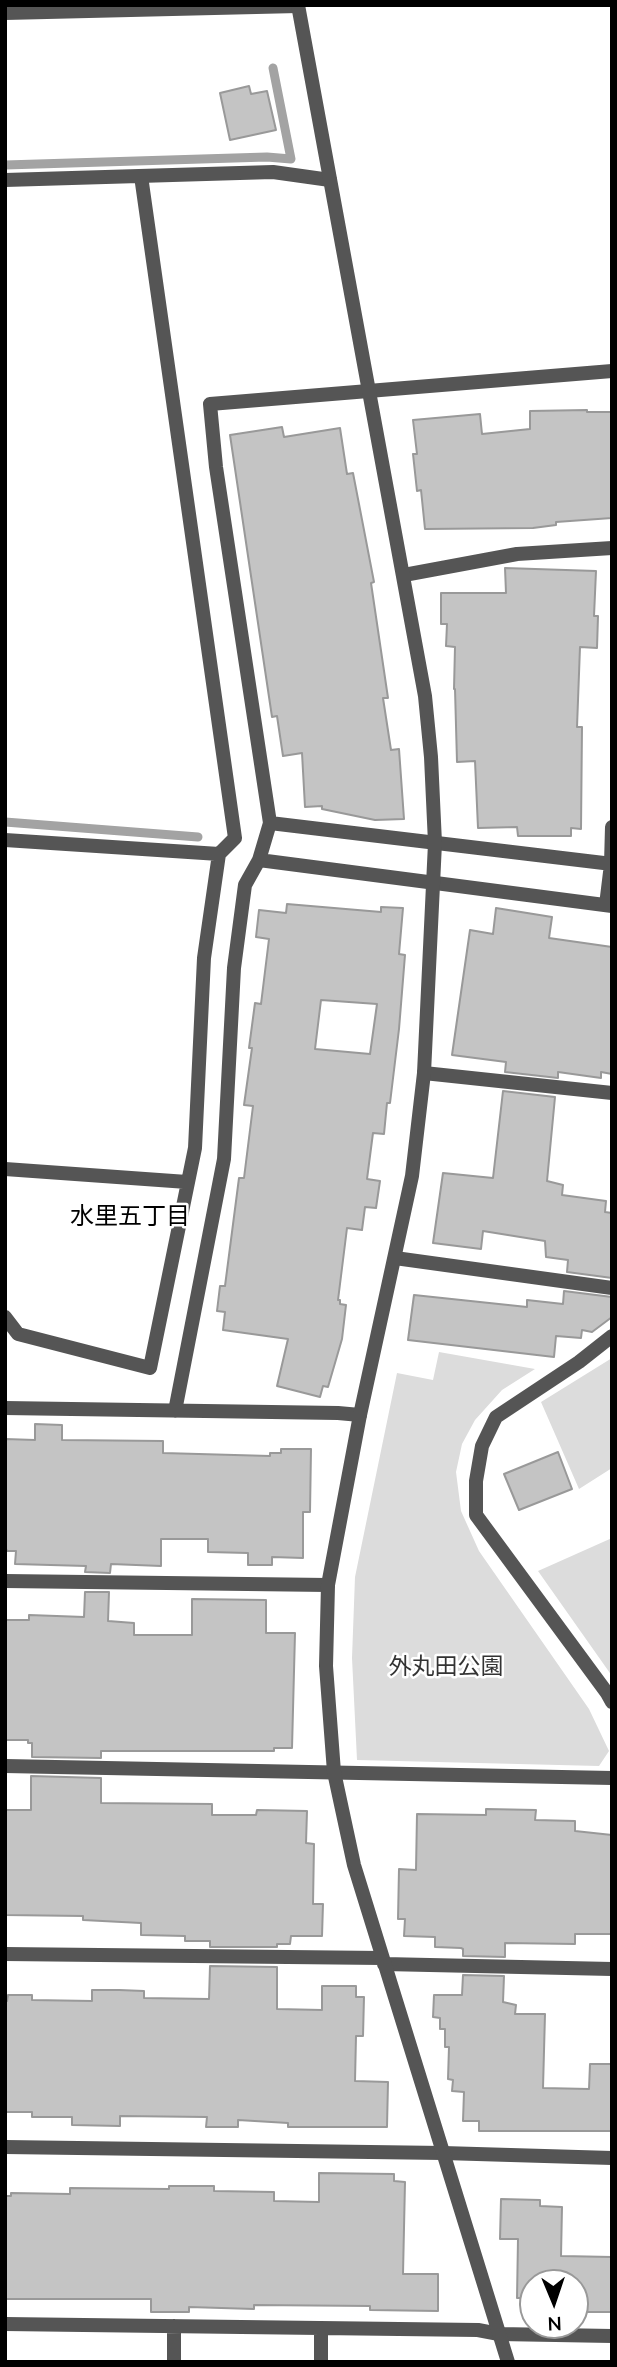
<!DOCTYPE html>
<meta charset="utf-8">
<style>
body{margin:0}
#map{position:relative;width:617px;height:2367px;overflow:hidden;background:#fff;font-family:"Nunito Sans",sans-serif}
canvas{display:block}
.frame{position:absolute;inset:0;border:7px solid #000;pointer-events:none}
.north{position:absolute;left:519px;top:2269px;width:70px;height:70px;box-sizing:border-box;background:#fff;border:2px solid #999;border-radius:50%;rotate:178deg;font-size:19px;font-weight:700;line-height:28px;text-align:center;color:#000}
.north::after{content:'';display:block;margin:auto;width:24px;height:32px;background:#000;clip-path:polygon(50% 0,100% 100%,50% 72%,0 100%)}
</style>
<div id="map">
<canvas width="617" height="2367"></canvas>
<div class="frame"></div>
<div class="north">N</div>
</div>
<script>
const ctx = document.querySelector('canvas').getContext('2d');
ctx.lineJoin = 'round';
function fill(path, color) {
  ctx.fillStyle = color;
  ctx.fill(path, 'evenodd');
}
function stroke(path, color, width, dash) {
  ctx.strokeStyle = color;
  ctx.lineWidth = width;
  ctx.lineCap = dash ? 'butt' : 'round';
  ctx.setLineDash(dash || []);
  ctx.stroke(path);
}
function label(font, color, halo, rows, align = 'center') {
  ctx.font = font + ' "Nunito Sans","Noto Sans JP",sans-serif';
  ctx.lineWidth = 5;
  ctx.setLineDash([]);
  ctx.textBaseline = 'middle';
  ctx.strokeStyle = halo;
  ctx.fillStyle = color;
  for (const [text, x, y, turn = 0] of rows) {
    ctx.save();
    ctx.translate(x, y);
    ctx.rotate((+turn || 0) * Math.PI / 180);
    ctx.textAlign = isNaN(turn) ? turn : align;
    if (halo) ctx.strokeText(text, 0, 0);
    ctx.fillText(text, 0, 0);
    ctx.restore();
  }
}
fill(new Path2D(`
 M439,1352L535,1369L502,1390L475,1420L462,1444L456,1472L461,1511L479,1551L589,1709L609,1751L599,1766L357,1760L352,1658L355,1577L397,1373L433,1380Z
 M612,1358V1468L579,1489L541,1402Z
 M612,1538V1676L538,1571Z`), '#dcdcdc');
stroke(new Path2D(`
 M5,165L267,157L291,159L273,68
 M5,822L198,837`), '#a3a3a3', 9);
const building = new Path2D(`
 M249,86L251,94L267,91L276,130L230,140L220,93Z
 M587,410V412H612V518L556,522V525L533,528L425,529L421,490L417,491L413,454H417L413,420L480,414L482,434L530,429V411Z
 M282,427L284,437L340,428L347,474L353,473L374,582L371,583L388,698H383L391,750L399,749L404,819L375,820L322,809V806L305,807L302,753L283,756L277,716L272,717L230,435Z
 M505,568L596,571L594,616H598L597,648L580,647L577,727H582L581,829L571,828V836H518L517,827L478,828L475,761L457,762L455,689H454L455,647L446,646L447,624H441V593H506Z
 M287,904L381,912V907L403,908L399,954L405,955L399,1029L390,1103H387L384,1134L373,1133L367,1179L380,1181L376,1208L365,1207L362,1230L347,1228L338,1300H340V1304L346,1305L342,1339L328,1387L323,1386L320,1397L277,1386L288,1339L223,1330L225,1312L217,1311L220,1286H225L239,1178H244L253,1106L244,1105L252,1048H249L255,1003L261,1004L269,939L256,937L259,910L286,913ZM321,1000L377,1004L370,1054L315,1049Z
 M496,908L552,917L549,938L612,947V1074L601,1072V1078L558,1072V1078L505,1072L506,1062L452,1055L470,930L493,934Z
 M503,1091L555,1097L547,1181L563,1185L562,1195L606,1201L605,1212L612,1213V1278L567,1272L568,1260L546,1257L545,1241L483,1231L481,1249L433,1243L443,1173L493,1178Z
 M564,1291L612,1297V1317L592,1332L582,1330L581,1338L556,1336L554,1357L408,1340L414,1295L527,1307V1300L563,1304Z
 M35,1424L62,1425V1440L163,1441V1453L270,1456V1453H281V1449H311L310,1512H303V1558L272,1557V1565H248V1553L208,1552V1539H161V1566L111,1564L110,1573L85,1572L86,1566L15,1564L16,1551H7L5,1547V1439L35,1440Z
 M558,1452L572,1489L519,1510L504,1474Z
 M85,1592H109L108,1621L134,1623V1635H192V1599L266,1600V1633H295L292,1748H274V1751H101V1758L32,1757V1743H28V1740H5V1620H29V1615L84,1617Z
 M31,1776L101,1778V1803L212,1804V1815H256L257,1810L307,1811L306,1843L314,1844L313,1904H323L322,1936H291L290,1944H277V1947H210V1941H185V1936L141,1935V1923L83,1920V1916L5,1915V1810H31Z
 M486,1809L536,1810L535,1820L575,1821V1831L612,1835V1934H575V1944L505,1943V1957L463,1956V1949L461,1948L435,1947V1937L404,1936L405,1919H398L399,1869L416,1870L417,1814L486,1815Z
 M210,1966L277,1967V2009L322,2010V1986H356V1997H364L363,2036H356L355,2081L388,2082L387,2127H288V2123L238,2120V2127H206L207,2117L120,2116V2126L72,2125V2117H32V2112H5V2001H7L8,1995H32V2000L92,2001V1990H119L144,1991V1998L209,1999Z
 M463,1975L504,1976L503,2002L516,2005L515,2014H545L543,2088L589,2089L590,2064H612V2131H479V2121H463L464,2092L452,2091L453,2080L448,2079L449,2047H445V2029H440V2018L433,2017L434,1995H462Z
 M319,2173L394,2174V2181L405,2182L403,2274H438V2311L370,2310V2306L254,2305V2309L189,2307V2312H151V2299H5V2196H11V2193L70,2194V2188L169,2189V2186H214V2191L274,2192V2201L319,2202Z
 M501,2199L540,2200V2206L562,2207L561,2256L612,2257V2312H575V2283H533V2311L521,2309V2298H517L518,2239H500Z`);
fill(building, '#c4c4c4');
stroke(building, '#999', 2);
stroke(new Path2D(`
 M5,13L298,6
 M5,180L273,172L330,180
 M404,575L517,554L612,548
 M270,823L612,864
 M5,840L219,854
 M259,860L612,906
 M606,905L611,864L612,827
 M424,1073L612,1093
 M5,1169L187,1182
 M395,1258L612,1288
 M5,1317L18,1334L150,1368L195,1148L204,958L219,854L235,838L141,176
 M612,1336L579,1362L496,1417L482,1446L476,1481V1515L607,1693L612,1702
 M5,1408L338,1413L360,1415
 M175,1411L224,1159L234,968L245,885L259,860L270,823L216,467L210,404L612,371
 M5,1581L328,1585
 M5,1766L612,1778
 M5,1954L382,1958
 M384,1964L612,1969
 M5,2147L443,2153L612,2158
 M5,2324L478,2330L499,2334L612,2336
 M174,2326V2362
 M321,2328V2362`), '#555', 14);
stroke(new Path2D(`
 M298,5L425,696L431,757L435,843L424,1073L412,1176L360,1415L328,1585L326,1666L334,1772L354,1865L508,2362`), '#555', 14);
label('23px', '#333', '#fff', [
 ["外丸田公園",446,1668]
]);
label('24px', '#000', '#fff', [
 ["水里五丁目",130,1218]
]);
</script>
